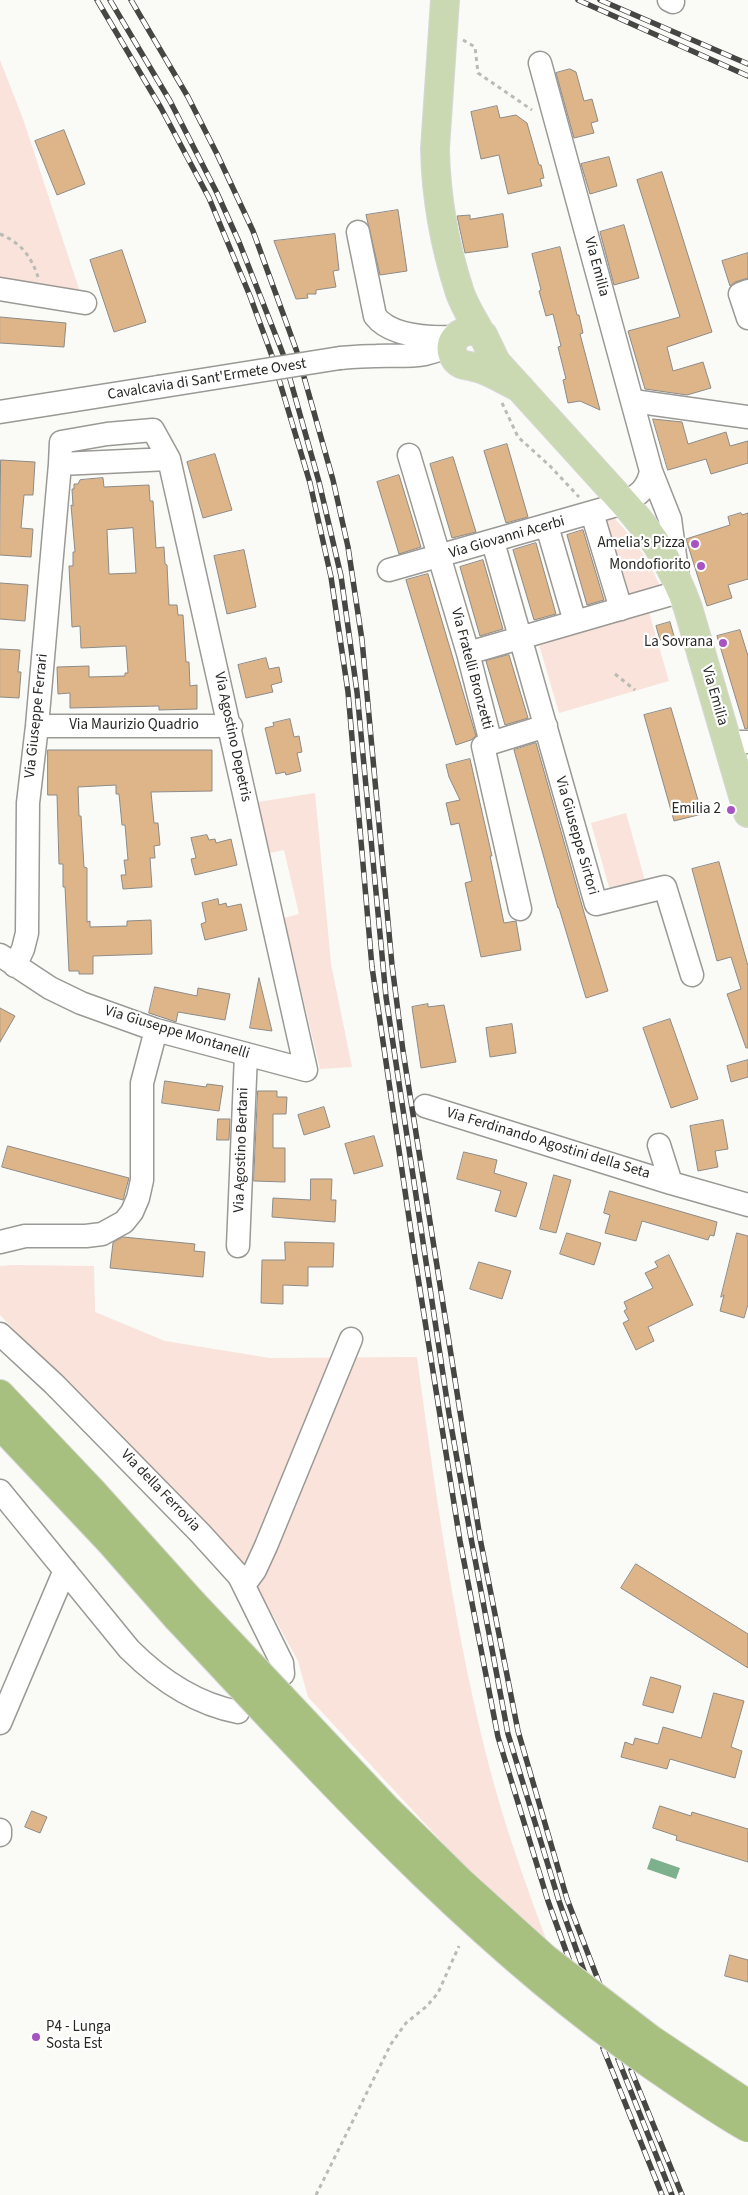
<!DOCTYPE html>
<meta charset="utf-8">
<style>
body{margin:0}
canvas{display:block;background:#fafaf6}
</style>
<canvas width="748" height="2195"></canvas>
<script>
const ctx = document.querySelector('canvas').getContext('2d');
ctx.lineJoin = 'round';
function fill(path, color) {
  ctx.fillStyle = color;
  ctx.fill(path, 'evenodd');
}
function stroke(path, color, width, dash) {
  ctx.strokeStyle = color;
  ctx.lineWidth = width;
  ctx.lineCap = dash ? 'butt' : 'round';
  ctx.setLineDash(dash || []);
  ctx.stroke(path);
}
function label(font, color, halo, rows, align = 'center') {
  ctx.font = font + ' "Source Sans 3",sans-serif';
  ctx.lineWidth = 4.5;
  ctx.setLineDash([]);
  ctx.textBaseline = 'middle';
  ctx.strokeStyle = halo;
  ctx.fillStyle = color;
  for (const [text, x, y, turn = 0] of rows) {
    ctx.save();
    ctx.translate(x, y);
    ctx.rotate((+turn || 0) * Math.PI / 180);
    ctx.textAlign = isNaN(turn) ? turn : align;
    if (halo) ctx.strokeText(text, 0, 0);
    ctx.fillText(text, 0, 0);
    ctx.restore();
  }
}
fill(new Path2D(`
 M0,60L23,119L82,298L0,285Z
 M610,518L615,519C638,543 648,560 662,590L627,601L601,523Z
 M648,609L669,681L559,713L538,641Z
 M315,793L331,964L352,1067L320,1069L284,918L299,914L284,850L270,853L258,802Z
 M626,813L646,884L611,894L591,823Z
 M12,1265L94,1266L95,1312L165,1341L270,1358L417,1357C436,1497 456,1641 492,1777C508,1836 529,1893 550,1950L454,1855L308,1697L298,1661L246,1566L0,1315V1266Z`), '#f9e3da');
fill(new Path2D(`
 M651,1858L680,1868L676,1879L647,1869Z`), '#7db18d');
const building = new Path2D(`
 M570,69L576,72L584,101L592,99L598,121L591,123L594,133L574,138L556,73Z
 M497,106L500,118L516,115L527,123L539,165H541L544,178L540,179L542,186L508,194L499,155L481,159L471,112Z
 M64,130L85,184L57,195L35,141Z
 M609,157L617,186L590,194L581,164Z
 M662,172L712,332L667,347L673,371L703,362L711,388L687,395L645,389L628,331L680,317L637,180Z
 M398,210L407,271L380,275L366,215Z
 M503,214L508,247L465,253L457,216L470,215V219Z
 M624,225L639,278L614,285L600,232Z
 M335,234L339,270L333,271L336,287L316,290V294H307L308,298L296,299L274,241Z
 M560,247L577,315H579L583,333L580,334L600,410L580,401L568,403L563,380L566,379L558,347L561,346L553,314L546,316L539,291L541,290L532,254Z
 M122,250L146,322L114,332L90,260Z
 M748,253V278L735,282L730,286L722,261Z
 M0,317L66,323L64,347L0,343Z
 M653,419L682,422L688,444L726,432L730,446L748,441V463L711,474L706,459L668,470Z
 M507,444L528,517L506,523L484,451Z
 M215,454L232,510L203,518L187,462Z
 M453,457L476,532L452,538L430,464Z
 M1,460L35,462L33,495H24L21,528L33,529L31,557L0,555Z
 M399,475L421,547L399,554L377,482Z
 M103,478L104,487L149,485L150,501H153L156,548L164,547L165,564L167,565L169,605H177L178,615H183L186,662H189L190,686L197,685V709L159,710V706L70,708V693L58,694L57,667L89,666V677L125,676V673H128L126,646L81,648L80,626L72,627L69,566H73V552H75L71,505L73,506L72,489H74V484H78L80,480ZM133,528L136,573L109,574L107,530Z
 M741,513L742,515L748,513V579L728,585L732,598L707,606L686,539L730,525L728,517Z
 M583,530L604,600L587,605L567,535Z
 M536,543L556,614L534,620L513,550Z
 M244,550L256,607L227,614L214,556Z
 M483,560L503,629L480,636L460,567Z
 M428,574L476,736L471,740L456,745L406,580Z
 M0,583L28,585L25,621L0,619Z
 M670,622L674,636L660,640L656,626Z
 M740,630L748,656V728L745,729L717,636Z
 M0,649L20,650L18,672H21L19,698L0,697Z
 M509,655L528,718L505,725L486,661Z
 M266,658L269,669L279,667L282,682L271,685L273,692L246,698L238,665Z
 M671,708L702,814L674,821L644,715Z
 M290,719L294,737L299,736L302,752L297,753L301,771L286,775L285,772L276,774L265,728L274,726L273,723Z
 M536,743L585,916L608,991L586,998L559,908H558L514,750Z
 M48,750H212V791L151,792L154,823H158L160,845L154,846L155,858H150L152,887L123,889L121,875H126L124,860H128L125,825H122L119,794H116V785L78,787L79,816H81L84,867L87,868V922L90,921V927L127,926V921L151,920L152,954L93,956V974H79V971H69L65,887H63V864H59L57,795H48Z
 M470,759L492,856H490L504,923L516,921L521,950L481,957L465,883L472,881L459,823L451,825L446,803L460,800L449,777L446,765Z
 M207,835L209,840L215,839L216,843L231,839L237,865L195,875L191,859L196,858L191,838Z
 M719,862L748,966V1048H746L727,994L741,989L731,957L717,961L692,869Z
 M218,899L219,905L226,903L227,907L241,904L247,930L205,940L201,924L206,922L202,903Z
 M259,978L272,1031L250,1028Z
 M155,987L197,996L198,988L230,994L225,1020L178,1012L176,1022L149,1013Z
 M428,1004V1007L444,1005L456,1062L421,1068L412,1007Z
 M0,1008L15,1016L0,1042Z
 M670,1019L698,1099L671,1108L643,1028Z
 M512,1024L516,1053L490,1057L486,1028Z
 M748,1060V1077L731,1082L727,1066Z
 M165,1081L206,1087L207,1084L223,1086L219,1111L162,1103Z
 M258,1091H277V1097H287L286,1114H273V1148H285V1182L254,1181Z
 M324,1107L330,1127L304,1135L298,1115Z
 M218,1119H230L229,1140H217Z
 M723,1120L728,1149L715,1151L718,1167L698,1171L690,1126Z
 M374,1136L383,1166L354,1174L345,1144Z
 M8,1146L129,1178L123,1200L2,1167Z
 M464,1152L497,1160L494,1173L527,1183L516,1217L495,1211L501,1191L457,1179Z
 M554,1175L571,1180L556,1233L540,1229Z
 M311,1179H332L331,1200H336L335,1222L272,1217L273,1198L310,1200Z
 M610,1191L717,1222L714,1236L710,1235L708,1240L642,1221L636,1241L605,1233L610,1215L604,1213Z
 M567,1233L601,1243L594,1265L560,1254Z
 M737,1233L748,1236V1304L744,1318L720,1311L724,1295L721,1297Z
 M123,1237L195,1244L194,1251L205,1252L203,1277L110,1268L113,1243Z
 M285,1242L334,1243L333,1267H308V1286L283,1285V1304L261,1303L262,1260H285Z
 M669,1255L693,1305L648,1327L654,1341L636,1350L623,1323L629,1320L624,1311L627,1309L624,1302L653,1288L645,1273L658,1267L655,1262Z
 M479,1262L511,1271L502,1299L470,1289Z
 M636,1564L748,1634V1668L621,1588Z
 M651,1677L681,1686L673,1713L643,1705Z
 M714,1693L744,1701L731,1747L742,1751L735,1778L670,1759L667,1769L621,1757L625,1742L633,1745L635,1738L658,1744L663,1727L701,1738Z
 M660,1806L691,1816L692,1812L748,1829V1862L676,1840L677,1836L653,1828Z
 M32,1811L47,1817L40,1833L25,1827Z
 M730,1955L748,1960V1982L725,1976Z`);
fill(building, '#ddb588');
stroke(building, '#8d8b88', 1);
const minor = new Path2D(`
 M669,0L673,2
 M540,63L651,471L670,519L678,578
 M358,232L375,316C391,337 432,338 456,337
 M0,289L85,303
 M748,291L740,294L748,318
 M340,358C352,357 364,356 376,356C404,355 433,360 455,339
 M633,401L748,417
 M0,412L158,387
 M409,455L468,653L491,743L483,746L520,909
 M60,464L61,442L107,434L153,430L169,459
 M592,513L621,609
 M547,526L575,622
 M493,542L596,904L665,887L692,975
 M389,570L624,503C639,495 648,488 651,471
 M468,653L682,591
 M37,726H231
 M727,742H748
 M491,743L546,726
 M0,955L50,988L81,1003L156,1030L306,1070C261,866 216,662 169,459L60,464L37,726L28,803L27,933L23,949L15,966
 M425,1106L671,1183L748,1205
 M659,1145L671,1183
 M0,1242L25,1236H86L102,1234L124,1222L132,1212L138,1198L142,1180V1083L156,1030
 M238,1246L246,1054
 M0,1334L54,1384L200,1533L239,1576L282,1663L283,1674
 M0,1491L129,1649C159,1679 196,1704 238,1712
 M244,1585L255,1570L266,1546L351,1339
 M0,1723L65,1570
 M0,1830V1835`);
const major = new Path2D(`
 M445,0L435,149C436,197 445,247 460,293C465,307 474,321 481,334
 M520,388C505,381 489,370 474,367C467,365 461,366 456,360C442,342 464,323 483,335L496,362L624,503C653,534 674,568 688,608L748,813`);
const highway = new Path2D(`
 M0,1394L94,1493L192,1602
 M0,1425L112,1544L177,1618`);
stroke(minor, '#9a9996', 25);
stroke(major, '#d8d8d8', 30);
stroke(highway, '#d8d8d8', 30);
stroke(new Path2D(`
 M463,40L475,47L478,73L532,110
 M0,234C21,243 31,256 38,277
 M502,403L518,437L550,466L579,497
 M615,674L635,690
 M316,2195L391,2044L406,2023L427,2006L438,1993L459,1946`), '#babab6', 3, [4, 4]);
stroke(minor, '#fff', 22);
stroke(major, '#cad9b2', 28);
stroke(highway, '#a7c07f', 28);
const rail = new Path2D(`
 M97,0L161,108L209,198L250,296L272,356L310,483L331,577L348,692L372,967L414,1252L460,1541L498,1737L548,1901L575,1976
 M110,0L170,101L217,193L239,242L283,354L319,482L341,576L357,692L386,997L449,1414L471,1538L508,1734L559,1901L590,1988
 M131,0L188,97L217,154L253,231L297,352L333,480L348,547L362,640L392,965L403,1051L480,1538L518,1731L567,1899L605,1998
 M578,0L748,76
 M600,0L748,64
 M603,2048L662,2195
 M618,2059L672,2195
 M631,2070L682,2195`);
stroke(rail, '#464644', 5.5);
stroke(rail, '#fff', 4, [11]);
const minorBridge = new Path2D(`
 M158,387L340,358`);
const highwayBridge = new Path2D(`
 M192,1602L388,1810L461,1882L545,1958L652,2040L748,2104
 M177,1618C327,1778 473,1941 654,2067C685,2088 716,2110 748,2128`);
stroke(minorBridge, '#9a9996', 25, []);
stroke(highwayBridge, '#d8d8d8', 30, []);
stroke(minorBridge, '#fff', 22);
stroke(highwayBridge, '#a7c07f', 28);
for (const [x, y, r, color] of [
 [695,544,5,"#a853c2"],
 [701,566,5,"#a853c2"],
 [723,643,5,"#a853c2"],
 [731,810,5,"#a853c2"],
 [36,2037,5,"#a853c2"]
]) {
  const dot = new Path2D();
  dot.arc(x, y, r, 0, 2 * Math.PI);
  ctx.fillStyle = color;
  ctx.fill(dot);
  stroke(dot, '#fff', 2);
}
label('15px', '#292927', '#fff', [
 ["Via Emilia",596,267,75],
 ["Cavalcavia di Sant'Ermete Ovest",207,380,-9],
 ["Via Giovanni Acerbi",507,538,-16],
 ["Via Fratelli Bronzetti",471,669,75],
 ["Via Emilia",714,696,74],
 ["Via Giuseppe Ferrari",37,716,-84],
 ["Via Maurizio Quadrio",134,726],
 ["Via Agostino Depetris",232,737,78],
 ["Via Giuseppe Sirtori",576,836,74],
 ["Via Giuseppe Montanelli",177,1033,17],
 ["Via Ferdinando Agostini della Seta",548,1144,17],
 ["Via Agostino Bertani",242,1150,-88],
 ["Via della Ferrovia",160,1491,46]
]);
label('15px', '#292927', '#fff', [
 ["Amelia’s Pizza",685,544],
 ["Mondofiorito",691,566],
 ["La Sovrana",713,643],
 ["Emilia 2",721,810],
 ["P4 - Lunga",46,2028,"left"],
 ["Sosta Est",46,2045,"left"]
], 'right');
</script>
